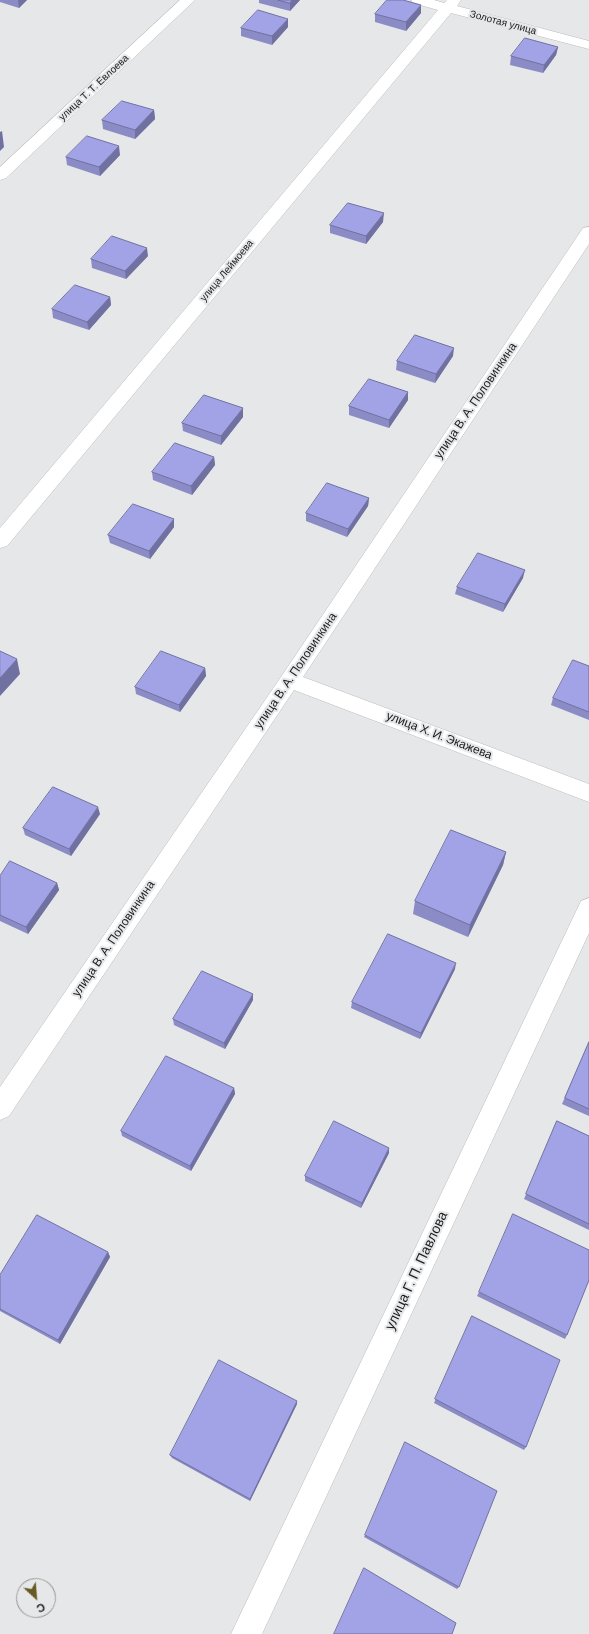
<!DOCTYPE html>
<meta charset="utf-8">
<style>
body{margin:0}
#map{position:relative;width:589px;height:1634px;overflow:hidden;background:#e6e7e9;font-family:"DM Sans",sans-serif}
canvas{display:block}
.north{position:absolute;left:16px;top:1578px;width:40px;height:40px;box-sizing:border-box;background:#e6e7e9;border:1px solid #959597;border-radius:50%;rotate:154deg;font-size:11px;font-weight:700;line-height:16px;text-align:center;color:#1b1b1c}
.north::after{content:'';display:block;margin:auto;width:14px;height:18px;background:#675926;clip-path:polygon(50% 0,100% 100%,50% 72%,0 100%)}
</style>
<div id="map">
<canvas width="589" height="1634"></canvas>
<div class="north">С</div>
</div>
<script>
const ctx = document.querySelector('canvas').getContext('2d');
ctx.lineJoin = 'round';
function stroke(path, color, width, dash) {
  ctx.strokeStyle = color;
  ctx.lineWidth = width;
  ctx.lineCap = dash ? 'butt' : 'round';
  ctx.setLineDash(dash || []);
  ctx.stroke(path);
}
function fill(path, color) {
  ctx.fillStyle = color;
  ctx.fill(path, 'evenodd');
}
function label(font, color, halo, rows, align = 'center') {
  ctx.font = font + ' "DM Sans",sans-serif';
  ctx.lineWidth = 4;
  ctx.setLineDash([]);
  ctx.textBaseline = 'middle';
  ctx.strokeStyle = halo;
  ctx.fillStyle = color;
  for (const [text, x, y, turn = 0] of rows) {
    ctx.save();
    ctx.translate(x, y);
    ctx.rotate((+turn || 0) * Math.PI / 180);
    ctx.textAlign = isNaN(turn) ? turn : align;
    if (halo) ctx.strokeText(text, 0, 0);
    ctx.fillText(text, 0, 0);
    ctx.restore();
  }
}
const minor = new Path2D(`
 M180,0H195L6,178L0,180V167Z
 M411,0H434L444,3L447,0H461L457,6L589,41V49L451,13L7,546L0,548V528L438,10L413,3Z
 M589,227V244L303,677L589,784V802L294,690L9,1116L0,1120V1087L283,674L583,228Z
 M589,898V933L262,1634H231L581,901Z`);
stroke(minor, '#bcbcbe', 1);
fill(minor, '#fff');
fill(new Path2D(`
 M0,0H27L19,8L0,2Z
 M259,0H300L290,11L259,3Z
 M421,13L406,31L375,22V14Z
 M288,27L272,45L241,36V28Z
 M558,47L556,55L543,73L510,65L511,56Z
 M154,110L155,119L135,139L103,129L102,120Z
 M120,155L100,176L67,165L66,157Z
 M383,222L366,244L330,233V225Z
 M148,256L126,279L92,268L91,259Z
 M110,297L111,305L89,330L53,318L52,309Z
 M453,356L435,383L396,370L397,361Z
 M408,392V400L389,428L349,415V406Z
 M243,417L221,445L183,431L182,423Z
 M214,457L215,465L192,495L153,480L152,472Z
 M369,498L368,506L347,537L306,521V513Z
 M174,519V527L150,559L110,543L108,535Z
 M523,578L503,612L455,594L457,587Z
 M589,666V720L551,705L553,698Z
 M205,668L206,676L180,712L136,694L135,687Z
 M100,814L71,856L25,835L23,828Z
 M506,852L503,865L468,937L413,914L415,901Z
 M0,876L57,883L59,890L28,934L0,921Z
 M455,969L420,1039L351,1008L352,1002Z
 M253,1000L225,1049L174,1025L173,1019Z
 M589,1042V1116L562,1104Z
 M234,1088L235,1094L191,1171L122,1136L121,1131Z
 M557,1121L589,1136V1230L524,1199Z
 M389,1153L361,1208L305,1181V1176Z
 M108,1252L110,1257L60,1344L0,1311V1275Z
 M479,1292L567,1335L565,1339L477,1296Z
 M472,1316L526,1447L524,1450L434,1403Z
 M297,1404L250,1501L172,1458L170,1455Z
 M365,1535L459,1587L457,1589L364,1537Z`), '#8b8bc6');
fill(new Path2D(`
 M18,0H27L19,8Z
 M292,0H300L290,11V3Z
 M421,5V13L406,31V22Z
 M288,19V27L272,45V36Z
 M558,47L556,55L543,73L544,65Z
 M154,110L155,119L135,139V130Z
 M2,131L4,147L0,151V132Z
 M119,146L120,155L100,176L99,167Z
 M384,213L383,222L366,244V236Z
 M147,248L148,256L126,279L125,271Z
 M110,297L111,305L89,330L87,322Z
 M454,348L453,356L435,383L436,374Z
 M408,392V400L389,428V420Z
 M243,408V417L221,445V436Z
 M214,457L215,465L192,495L191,486Z
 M369,498L368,506L347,537L348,529Z
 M174,519V527L150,559L149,551Z
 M525,570L523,578L503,612L505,604Z
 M17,659L20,674L0,696V678Z
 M205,668L206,676L180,712L179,705Z
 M98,807L100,814L71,856L69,849Z
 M506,852L503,865L468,937L470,925Z
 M57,883L59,890L28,934L26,927Z
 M456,963L455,969L420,1039L421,1033Z
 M253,994V1000L225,1049L224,1043Z
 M234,1088L235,1094L191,1171L190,1166Z
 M389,1148V1153L361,1208L362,1203Z
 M108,1252L110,1257L60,1344L58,1340Z
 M297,1401V1404L250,1501V1499Z`), '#7171a1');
const building = new Path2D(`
 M278,0H292L290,3Z
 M387,0H403L421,5L406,22L375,14Z
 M258,10L288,19L272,36L241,28Z
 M525,38L558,47L544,65L511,56Z
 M122,101L154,110L135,130L102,120Z
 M87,136L119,146L99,167L66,157Z
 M348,203L384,213L366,236L330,225Z
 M112,236L147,248L125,271L91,259Z
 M75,285L110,297L87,322L52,309Z
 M415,335L454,348L436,374L397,361Z
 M369,379L408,392L389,420L349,406Z
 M204,395L243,408L221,436L182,423Z
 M175,443L214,457L191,486L152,472Z
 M327,483L369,498L348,529L306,513Z
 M133,504L174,519L149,551L108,535Z
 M478,553L525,570L505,604L457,587Z
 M0,651L17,659L0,678Z
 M161,651L205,668L179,705L135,687Z
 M573,660L589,666V712L553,698Z
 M53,787L98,807L69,849L23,828Z
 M451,830L506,852L470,925L415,901Z
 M10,861L57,883L26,927L0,915V876Z
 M388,934L456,963L421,1033L352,1002Z
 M202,971L253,994L224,1043L173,1019Z
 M589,1042V1109L565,1098Z
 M166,1056L234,1088L190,1166L121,1131Z
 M334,1121L389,1148L362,1203L305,1176Z
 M557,1121L589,1136V1224L526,1194Z
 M513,1214L589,1250V1280L567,1335L479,1292Z
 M37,1215L108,1252L58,1340L0,1309V1275Z
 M472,1316L560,1360L526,1447L435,1399Z
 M219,1360L297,1401L250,1499L170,1455Z
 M405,1442L497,1491L459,1587L365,1535Z
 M364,1568L456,1623L452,1634H334Z`);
fill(building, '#a2a2e6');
stroke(building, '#7171a1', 1);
label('10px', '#1b1b1c', '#e6e7e9', [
 ["Золотая улица",503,23,15],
 ["улица Т. Т. Евлоева",94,88,-43],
 ["улица Леймоева",227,271,-50]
]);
label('12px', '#1b1b1c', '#e6e7e9', [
 ["улица В. А. Половинкина",476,401,-56],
 ["улица В. А. Половинкина",296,671,-56],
 ["улица Х. И. Экажева",439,736,21],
 ["улица В. А. Половинкина",114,939,-56]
]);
label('14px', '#1b1b1c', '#e6e7e9', [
 ["улица Г. П. Павлова",417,1271,-65]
]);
</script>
